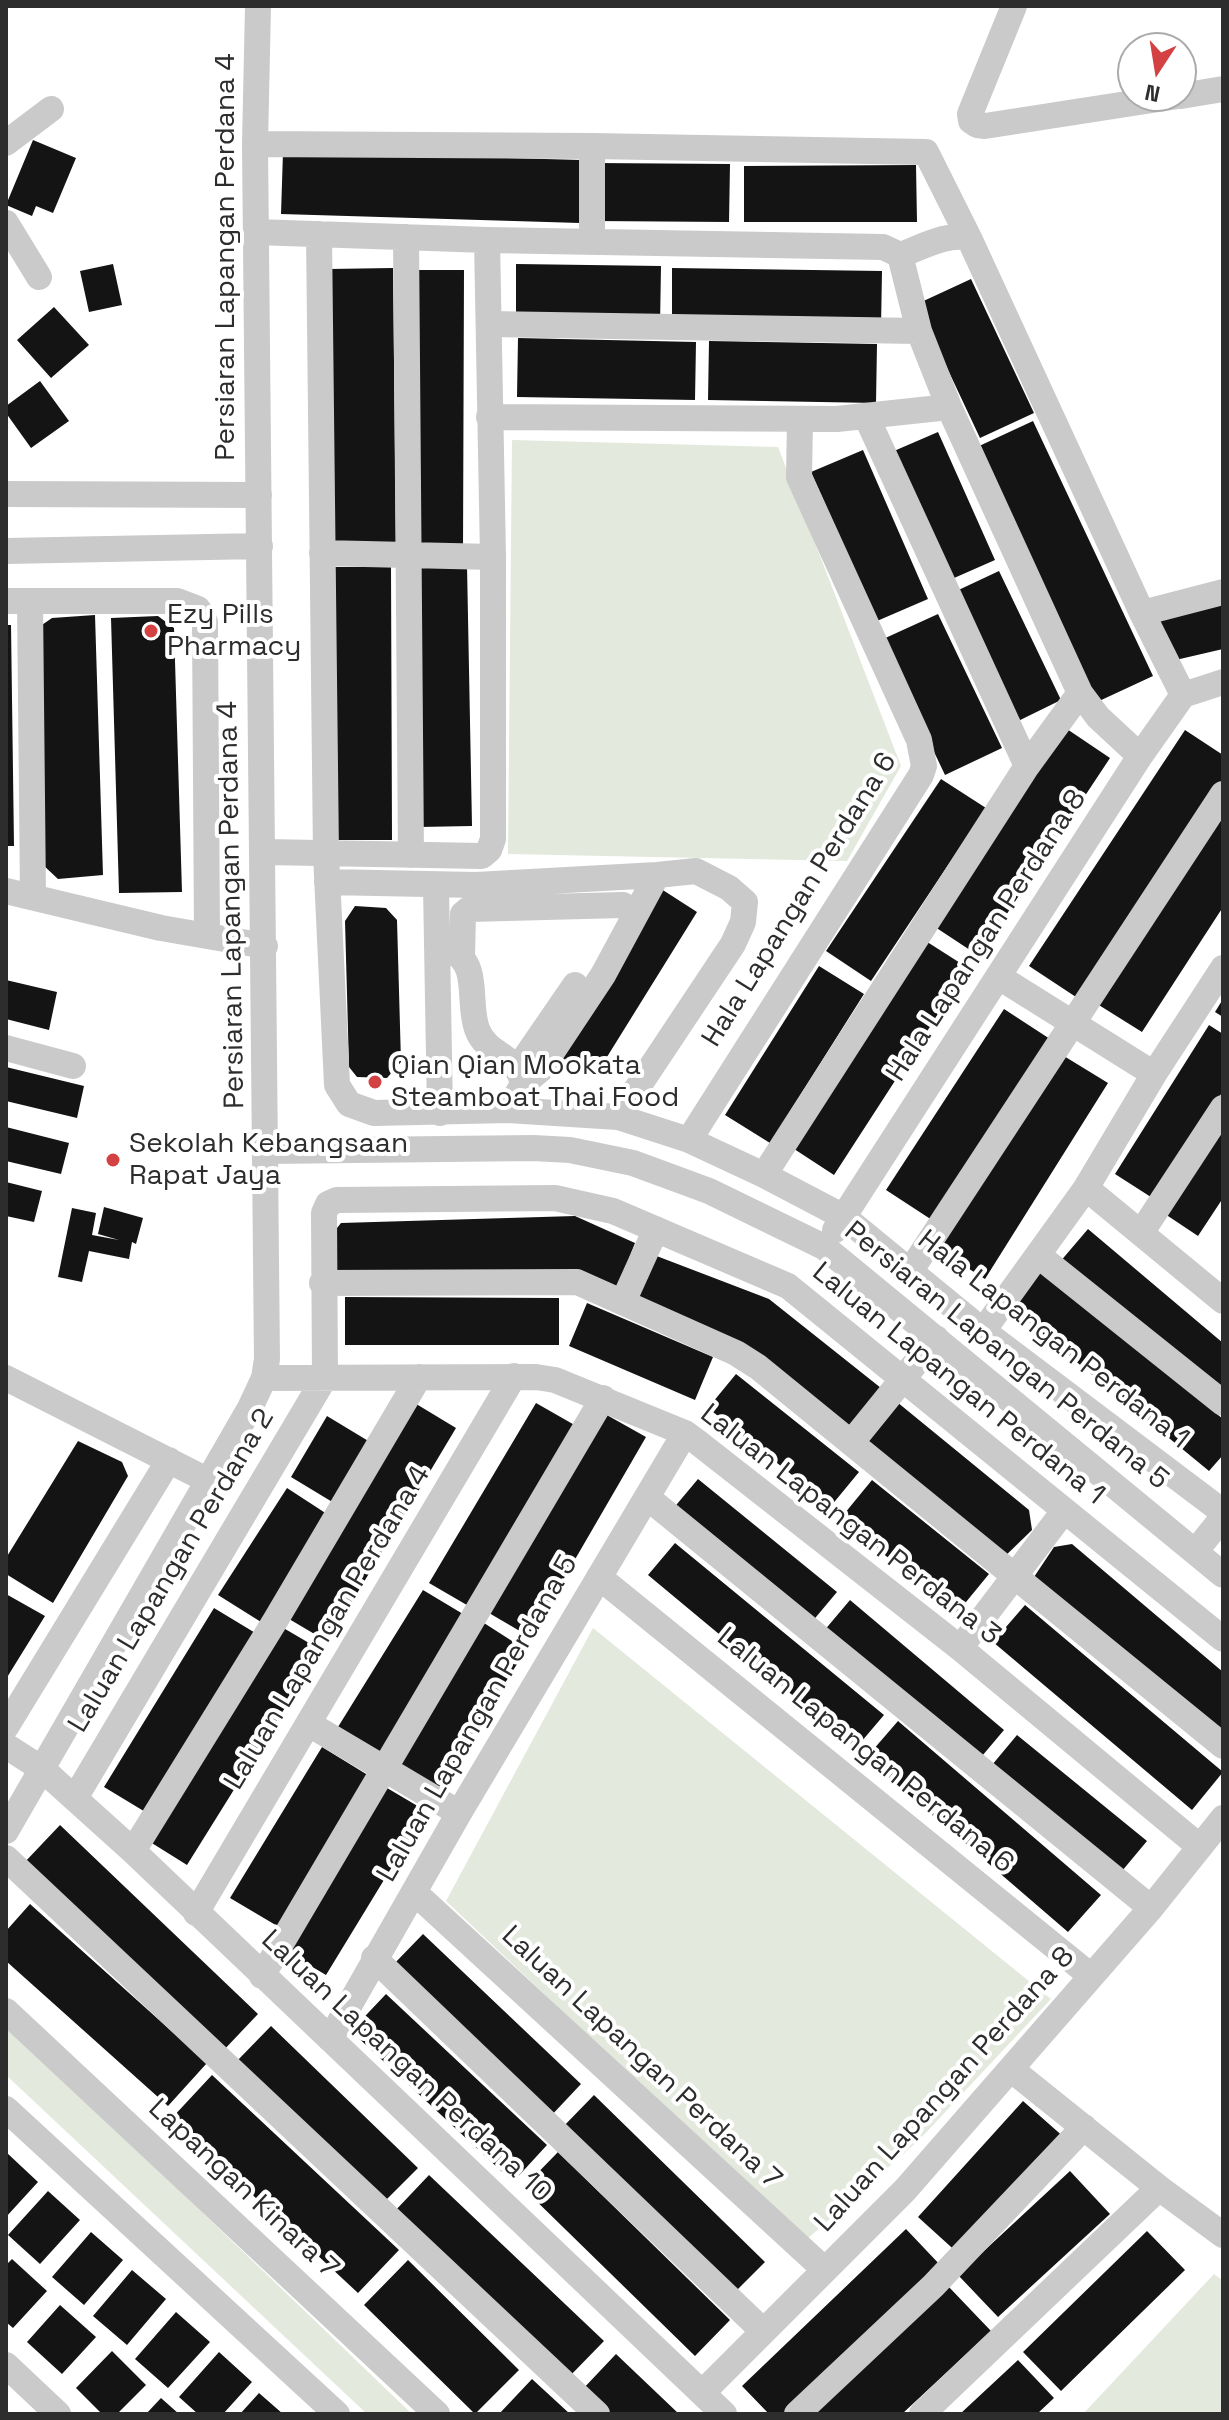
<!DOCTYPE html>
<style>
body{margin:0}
#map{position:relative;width:1229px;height:2420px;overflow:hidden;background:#fff;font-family:"Space Grotesk",sans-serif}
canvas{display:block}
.frame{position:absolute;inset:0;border:8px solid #2d2d2d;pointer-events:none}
.north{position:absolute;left:1117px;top:32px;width:80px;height:80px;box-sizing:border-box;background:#fff;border:2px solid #ababab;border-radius:50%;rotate:192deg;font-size:22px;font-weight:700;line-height:32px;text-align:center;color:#2d2d2d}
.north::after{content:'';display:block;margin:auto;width:28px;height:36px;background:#d34142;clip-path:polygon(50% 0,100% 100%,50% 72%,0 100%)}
</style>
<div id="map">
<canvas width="1229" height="2420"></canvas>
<div class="frame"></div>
<div class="north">N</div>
</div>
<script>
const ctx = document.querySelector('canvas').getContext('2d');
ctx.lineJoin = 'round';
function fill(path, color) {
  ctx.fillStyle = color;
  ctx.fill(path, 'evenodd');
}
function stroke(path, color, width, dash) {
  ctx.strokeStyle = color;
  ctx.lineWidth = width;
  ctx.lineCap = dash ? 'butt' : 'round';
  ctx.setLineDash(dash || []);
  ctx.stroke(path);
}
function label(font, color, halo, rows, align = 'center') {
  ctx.font = font + ' "Space Grotesk",sans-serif';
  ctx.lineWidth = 8;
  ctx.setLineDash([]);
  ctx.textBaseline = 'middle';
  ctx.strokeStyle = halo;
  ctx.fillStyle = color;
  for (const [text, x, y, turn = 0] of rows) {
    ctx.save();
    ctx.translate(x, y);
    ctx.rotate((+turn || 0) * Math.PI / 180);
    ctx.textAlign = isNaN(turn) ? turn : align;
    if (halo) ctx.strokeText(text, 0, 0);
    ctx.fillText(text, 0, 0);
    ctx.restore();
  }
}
fill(new Path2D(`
 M512,440L778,447L901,766L847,861L508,854Z
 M593,1628L1051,1999L919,2140L805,2241L446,1901Z
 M6,2024L412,2414H367L6,2075Z
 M1214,2274L1223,2281V2414H1083Z`), '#e3e9dc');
fill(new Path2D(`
 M33,140L76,158L53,213L36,206L32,216L6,205Z
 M283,152L582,160L580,223L281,214Z
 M595,163L730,164L729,222L594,221Z
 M916,165L917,222H744V166Z
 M113,264L122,305L89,312L80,271Z
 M516,264L661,266L660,326L516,324Z
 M393,268L396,551L332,552L329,269Z
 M672,268L882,271L881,328L672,325Z
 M411,270H464L463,551L410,550Z
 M971,279L1034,413L980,438L917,304Z
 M54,307L89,345L51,378L17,340Z
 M518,338L696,342L695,400L517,397Z
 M709,341L877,344L876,403L708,400Z
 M40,381L69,421L31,448L6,413V406Z
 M1033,421L1153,676L1097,702L977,447Z
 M938,432L995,560L945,582L887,454Z
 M863,450L928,599L877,621L811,472Z
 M467,565L472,826L419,827L413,566Z
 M335,567H391L392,840H336Z
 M999,571L1061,700L1012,724L950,594Z
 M1223,596V649L1167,662L1155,612Z
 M938,614L1002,748L945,775L881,640Z
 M95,615L103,875L58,879L42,864L36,629L52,618Z
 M158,616L174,628L182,892L119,893L111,618Z
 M6,625H11L14,846H6Z
 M1061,725L1110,758L979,956L929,923Z
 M1185,730L1223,755V780L1079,999L1029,966Z
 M941,779L986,808L871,981L826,951Z
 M1223,804V907L1142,1032L1094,1002Z
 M655,885L697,912L602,1065L586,1073L550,1050Z
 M355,906L386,908L397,920L401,1062L387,1078L357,1077L349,1067L345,921Z
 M921,938L968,968L834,1175L788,1145Z
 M819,966L864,994L770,1143L725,1115Z
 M6,980L57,992L49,1030L6,1019Z
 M1223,999V1017L1215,1012Z
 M1004,1009L1050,1039L932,1220L886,1190Z
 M1209,1025L1223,1034V1091L1154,1199L1115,1174Z
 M1059,1053L1108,1083L985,1279L936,1248Z
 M6,1067L84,1086L77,1118L6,1101Z
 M1223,1113V1198L1198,1236L1159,1210Z
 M6,1127L69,1143L61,1174L6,1161Z
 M6,1182L42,1191L34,1222L6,1216Z
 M104,1207L143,1218L136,1244L132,1242L129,1259L89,1251L82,1282L58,1277L72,1208L96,1213L92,1235L119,1240L98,1234Z
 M575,1216L635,1243L615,1294L330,1278L325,1243L341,1223Z
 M1088,1229L1223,1343V1401L1059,1263Z
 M654,1255L769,1299L886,1392L855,1430L635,1307Z
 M1042,1270L1223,1419V1455L1209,1471L1011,1308Z
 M345,1297L559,1298V1345H345Z
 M587,1303L713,1357L695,1400L569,1346Z
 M736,1374L859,1472L831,1506L708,1408Z
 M413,1402L456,1428L328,1642L284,1616Z
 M897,1402L1029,1510L1032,1530L999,1562L869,1453V1439Z
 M536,1403L578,1427L472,1608L429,1583Z
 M605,1414L646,1437L530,1637L489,1613Z
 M327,1416L370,1442L334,1503L291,1477Z
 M78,1441L122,1462L128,1476L53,1603L6,1574V1558Z
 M698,1479L837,1592L811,1623L672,1510Z
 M872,1480L989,1574L957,1613L840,1519Z
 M287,1488L330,1516L261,1622L218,1595Z
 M675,1543L884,1715L856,1748L648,1575Z
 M1072,1544L1223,1672V1745L1030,1583L1054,1547Z
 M423,1590L468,1617L378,1762L333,1735Z
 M6,1594L45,1616L6,1679Z
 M850,1600L1004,1730L977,1762L823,1632Z
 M1025,1605L1223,1772L1192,1810L993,1642Z
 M214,1608L257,1634L147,1813L104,1787Z
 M484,1623L526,1650L433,1796L391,1770Z
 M280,1626L321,1650L187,1865L147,1840Z
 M898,1721L1101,1895L1068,1932L866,1758Z
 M1017,1735L1147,1841L1117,1877L987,1771Z
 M322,1747L371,1777L279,1927L230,1898Z
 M382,1785L426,1811L326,1975L282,1949Z
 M60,1825L258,2014L221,2053L23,1864Z
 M30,1904L207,2063L168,2106L6,1961V1931Z
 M423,1934L581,2084L549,2118L391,1967Z
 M386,1994L547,2145L513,2182L351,2031Z
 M271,2026L418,2168L383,2203L236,2062Z
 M212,2075L399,2250L358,2293L171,2119Z
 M594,2095L765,2262L731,2296L560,2130Z
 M1023,2101L1066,2139L961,2256L918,2217Z
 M6,2152L38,2182L6,2217Z
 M558,2152L730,2320L695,2356L523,2188Z
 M1070,2171L1110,2214L998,2317L958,2275Z
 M429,2175L604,2341L567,2379L393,2213Z
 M48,2191L80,2220L40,2264L8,2235Z
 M906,2229L943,2268L790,2414H769L742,2386Z
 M1147,2231L1185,2270L1061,2391L1023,2352Z
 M91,2232L123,2260L84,2305L52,2277Z
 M12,2259L47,2291L13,2328L6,2322V2265Z
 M408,2260L519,2370L475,2414L364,2305Z
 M132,2270L166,2299L127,2345L93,2316Z
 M948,2286L991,2331L902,2414H810Z
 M60,2305L96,2337L62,2374L27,2342Z
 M176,2312L210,2342L168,2388L135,2359Z
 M112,2351L146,2385L117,2414H102L76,2388Z
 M219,2352L252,2382L223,2414H198L179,2397Z
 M616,2354L679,2414H606L581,2391Z
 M1018,2360L1054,2398L1037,2414H960Z
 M532,2379L570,2414H499Z
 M259,2393L283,2414H240Z
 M161,2398L179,2414H146Z`), '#141414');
stroke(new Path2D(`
 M1014,6L970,114L971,121L977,125L985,126L1178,96
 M1181,96L1223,89
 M6,143L51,109
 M255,144L592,146L926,152L969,238
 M6,223L39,277
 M256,232L487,240L883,247L900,255L919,331L949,407L1080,693L1098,717L1140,756
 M319,234L326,855L337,1085L349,1104L374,1113L508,1110L618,1117L689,1140L764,1175L844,1217L983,1331L1223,1512
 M406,237L411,855
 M592,242V146
 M900,255C920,248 948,232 969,238L1142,613L1183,695
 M489,324L919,331
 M489,417L837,419L949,407
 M6,494L259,495
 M6,551L260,546
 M322,553L493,557
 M6,601H177L198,609L205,622L207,936
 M30,601L33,897
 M1142,613L1223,592
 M1027,766L1080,693
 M264,852L482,856L489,850L493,839V557L487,240
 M327,882L476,885L657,875L696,871L729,888L745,902L743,922L733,944L618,1117
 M436,886L440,1113
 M6,891L161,928L265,946
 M451,950C481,965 467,1002 477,1029C487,1057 517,1053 523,1084
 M462,957L463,914L469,909L623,905
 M999,977L1154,1074
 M6,1048L73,1066
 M518,1068L575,985
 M508,1110L523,1084L540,1070L603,975L657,875
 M689,1140L921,775L924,766L919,740L799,477L800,420
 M267,1151L533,1148L570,1150L633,1163L709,1191L824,1247L1223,1575
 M764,1175L1027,766L867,418
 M1086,1188L1223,1301
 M835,1230L1140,756L1183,695L1223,682
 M1141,1233L1223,1108
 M1039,1256L1223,1403
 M911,1270L1223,794
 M322,1283L577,1282L736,1353L758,1367L1223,1746
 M623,1302L656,1229
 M983,1331L1086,1188L1154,1074L1223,968
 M6,1378L209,1481
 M264,1378L536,1377L555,1380L685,1433L696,1441L960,1648L1200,1847
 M851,1443L936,1338
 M648,1498L1151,1908
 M1195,1552L1223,1517
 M599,1577L1091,1976
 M960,1648L1064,1511
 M309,1724L459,1813
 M6,1727L169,1460
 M6,1746L42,1769L133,1851L724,2414
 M75,1798L325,1377L324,1213L328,1204L337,1200L555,1198L613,1211L788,1286L1223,1639
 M6,1831L250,1408L264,1378L267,1359L255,144L258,6
 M133,1851L275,1621L419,1377
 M6,1858L597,2414
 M414,1892L825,2270
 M196,1913L514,1376
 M374,1958L763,2331
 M262,1976L603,1398
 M6,2011L437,2414
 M330,2039L459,1813L685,1433
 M1012,2070L1159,2188L1223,2235
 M6,2109L337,2414
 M6,2365L58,2414
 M702,2393L905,2190L1151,1908L1223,1818
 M797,2414L933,2286L1084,2127
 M922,2414L1159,2188`), '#cacaca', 26);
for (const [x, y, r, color] of [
 [151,631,8,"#d34142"],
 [375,1082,8,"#d34142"],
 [113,1160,8,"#d34142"]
]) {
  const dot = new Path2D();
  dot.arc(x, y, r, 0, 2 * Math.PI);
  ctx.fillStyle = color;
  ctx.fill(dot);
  stroke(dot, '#fff', 3);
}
label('28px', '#2d2d2d', '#fff', [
 ["Persiaran Lapangan Perdana 4",226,257,-90],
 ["Hala Lapangan Perdana 6",800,900,-58],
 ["Persiaran Lapangan Perdana 4",232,905,-91],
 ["Hala Lapangan Perdana 8",987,936,-57],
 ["Hala Lapangan Perdana 1",1053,1340,38],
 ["Persiaran Lapangan Perdana 5",1006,1356,39],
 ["Laluan Lapangan Perdana 1",958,1384,39],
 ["Laluan Lapangan Perdana 3",850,1525,38],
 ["Laluan Lapangan Perdana 2",172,1571,-59],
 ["Laluan Lapangan Perdana 4",328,1628,-59],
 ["Laluan Lapangan Perdana 5",478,1719,-60],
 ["Laluan Lapangan Perdana 6",865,1751,39],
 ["Laluan Lapangan Perdana 7",641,2058,43],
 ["Laluan Lapangan Perdana 10",406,2067,43],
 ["Laluan Lapangan Perdana 8",945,2090,-48],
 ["Lapangan Kinara 7",243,2189,43]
]);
label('28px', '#2d2d2d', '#fff', [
 ["Ezy Pills",167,615],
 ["Pharmacy",167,647],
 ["Qian Qian Mookata",391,1066],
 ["Steamboat Thai Food",391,1098],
 ["Sekolah Kebangsaan",129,1144],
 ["Rapat Jaya",129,1176]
], 'left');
</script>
